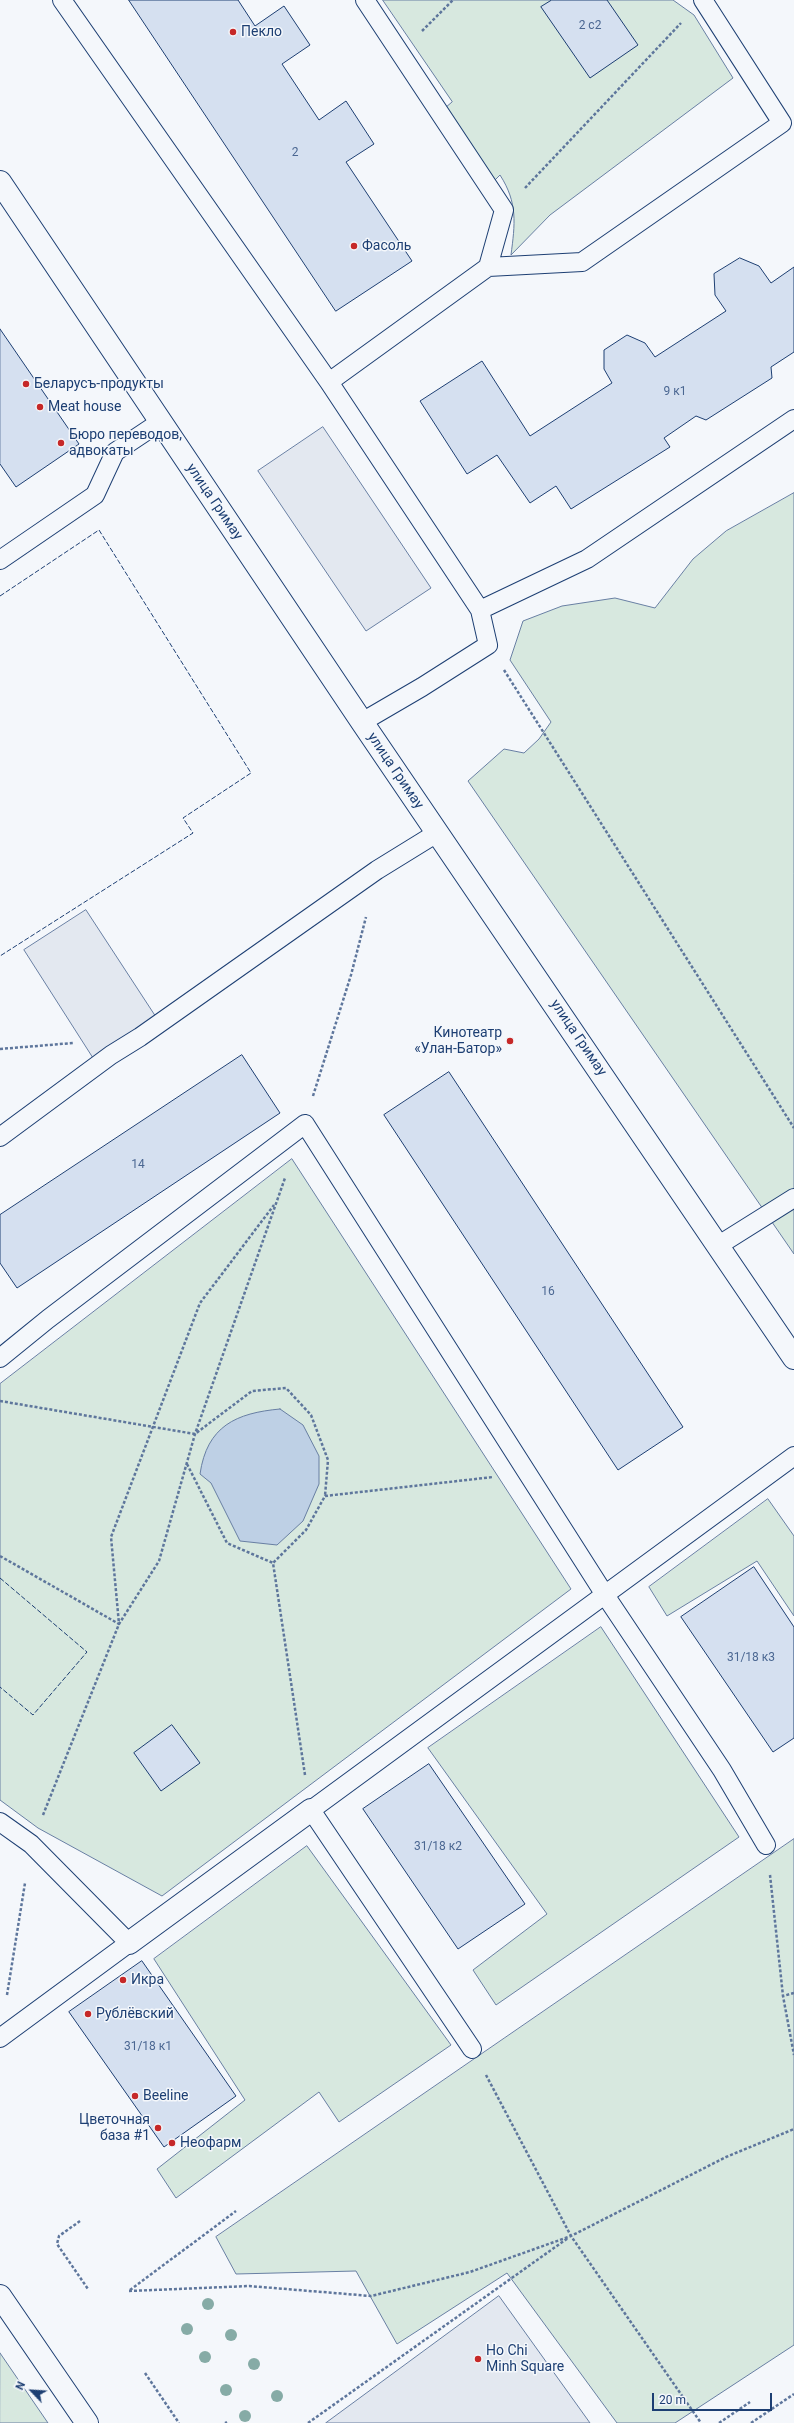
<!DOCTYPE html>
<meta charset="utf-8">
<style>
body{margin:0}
#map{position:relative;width:794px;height:2423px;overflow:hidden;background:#f4f7fb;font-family:Roboto,sans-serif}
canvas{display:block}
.north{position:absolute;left:12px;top:2371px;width:40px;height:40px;-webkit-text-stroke:3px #f4f7fb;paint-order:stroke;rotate:295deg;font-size:11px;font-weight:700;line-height:16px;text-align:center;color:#1d3f73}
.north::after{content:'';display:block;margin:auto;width:14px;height:18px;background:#1d3f73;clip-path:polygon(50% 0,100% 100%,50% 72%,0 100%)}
.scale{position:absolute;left:652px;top:2393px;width:120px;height:18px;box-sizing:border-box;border:2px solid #1d3f73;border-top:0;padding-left:5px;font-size:12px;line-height:14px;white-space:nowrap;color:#1d3f73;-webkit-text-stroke:3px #f4f7fb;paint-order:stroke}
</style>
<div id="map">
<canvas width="794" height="2423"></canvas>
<div class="north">N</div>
<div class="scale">20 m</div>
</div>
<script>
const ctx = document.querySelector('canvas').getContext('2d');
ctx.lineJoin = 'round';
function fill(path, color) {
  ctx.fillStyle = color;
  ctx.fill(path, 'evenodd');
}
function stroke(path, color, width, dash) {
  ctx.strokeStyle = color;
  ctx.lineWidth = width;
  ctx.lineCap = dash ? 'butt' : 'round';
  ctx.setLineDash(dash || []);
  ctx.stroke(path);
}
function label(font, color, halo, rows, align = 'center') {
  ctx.font = font + ' Roboto,sans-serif';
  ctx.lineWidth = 3;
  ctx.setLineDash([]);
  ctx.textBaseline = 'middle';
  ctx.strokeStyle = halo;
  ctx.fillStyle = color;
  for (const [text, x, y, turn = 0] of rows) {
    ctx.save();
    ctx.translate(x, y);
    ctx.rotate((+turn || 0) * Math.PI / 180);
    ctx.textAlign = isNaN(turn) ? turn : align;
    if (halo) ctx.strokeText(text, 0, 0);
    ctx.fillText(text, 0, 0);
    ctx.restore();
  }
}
const green = new Path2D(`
 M383,0H673L694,15L733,78L550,215L511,255C515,224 518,203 500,175L495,180L445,108L452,102Z
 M794,493V1254L468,781L504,749L524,753L539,739L551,722L510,660L523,621L562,606L615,598L655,608L693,559L726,531Z
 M292,1159L571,1589L162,1896L38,1828L0,1800V1384Z
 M768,1499L794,1536V1616L757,1561L667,1616L649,1587Z
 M601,1627L739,1837L496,2005L473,1970L547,1914L428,1748Z
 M794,1839V2345L675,2423H617L507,2273L397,2344L356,2271L236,2274L216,2237Z
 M307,1846L451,2045L339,2122L319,2092L176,2198L157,2169L245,2100L154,1959Z
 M0,2353L48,2423H0Z`);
fill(green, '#d7e8df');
stroke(green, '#687fa3', 1);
const parking = new Path2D(`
 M323,427L431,588L366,631L258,471Z
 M86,910L156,1017L93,1058L24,950Z
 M499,2296L590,2423H326Z`);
fill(parking, '#e3e8f0');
stroke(parking, '#687fa3', 1);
const water = new Path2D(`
 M280,1409L303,1425L319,1456V1484L303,1521L277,1545L240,1541L211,1483L200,1474C207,1426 236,1413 280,1409Z`);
fill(water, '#bed0e5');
stroke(water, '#687fa3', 1);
const building = new Path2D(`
 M129,0H238L255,26L284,6L310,45L282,64L319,120L346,101L374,144L346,162L412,261L336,311Z
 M552,0H607L638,45L590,78L541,7Z
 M740,258L759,266L771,283L794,267V352L771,367L772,378L706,420L696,416L664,438L670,447L571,509L556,486L530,503L497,455L467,474L420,401L482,361L530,436L612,383L604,369V350L627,335L645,343L655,357L726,311L715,295L714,274Z
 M0,329L79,444L16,487L0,464Z
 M242,1055L280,1113L17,1288L0,1263V1215Z
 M449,1072L683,1427L618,1470L384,1115Z
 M754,1567L794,1627V1738L773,1752L681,1617Z
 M172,1725L200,1763L161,1791L134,1753Z
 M429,1764L525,1904L458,1949L363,1809Z
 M142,1961L236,2096L164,2147L69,2012Z`);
fill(building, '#d5e0f0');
stroke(building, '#1d3f73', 1);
const service = new Path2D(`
 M62,0L329,382
 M365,0L504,210L488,267
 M0,560L95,495L115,452L160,422
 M480,610L587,559L794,419
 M362,722L422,687L488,645L480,610L329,382L488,267L582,262L782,123L703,0
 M0,1137L111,1055L140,1037L377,870L437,833
 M719,1245L794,1198
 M0,1358L48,1319L305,1124L605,1595L722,1770L766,1845
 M0,1822L31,1844L129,1943L0,2038
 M472,2049L311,1810L794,1456`);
const minor = new Path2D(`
 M129,1943L311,1810`);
const tertiary = new Path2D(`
 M0,182L362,722L794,1358`);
const primary = new Path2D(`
 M0,2296L87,2423`);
stroke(service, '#1d3f73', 20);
stroke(minor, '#1d3f73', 24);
stroke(tertiary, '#1d3f73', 24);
stroke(primary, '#1d3f73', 24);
stroke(new Path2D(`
 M422,31L453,0
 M525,188L681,23
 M504,670L794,1128
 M0,1049L73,1043
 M313,1096L351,975L366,917
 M0,1401L195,1434L252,1391L286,1388L311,1415L328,1460L325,1496
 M187,1464L227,1543L273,1563
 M0,1556L119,1624L111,1537L200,1303L274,1205
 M305,1775L273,1563L306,1530L325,1496L493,1477
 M43,1815L119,1624L159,1561L195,1434L285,1178
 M770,1875L783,1996
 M794,1993L783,1996L794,2055
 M7,1995L25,1883
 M486,2075L571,2236L701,2423
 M80,2221L59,2236L57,2244L88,2289
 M130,2290L236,2211
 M129,2291L249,2286L371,2296L470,2272L571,2236L726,2157L794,2129
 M145,2373L179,2423
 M225,2423L227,2422
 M308,2423L568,2238
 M719,2423L750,2402
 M751,2423L794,2394`), '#5e769c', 2.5, [3, 2]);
stroke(service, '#f4f7fb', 18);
stroke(minor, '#f4f7fb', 22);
stroke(tertiary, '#f4f7fb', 22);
stroke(primary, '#f4f7fb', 22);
stroke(new Path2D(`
 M0,596L99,530L251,773L183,818L193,833L0,956
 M0,1578L87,1652L33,1715L0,1687`), '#1d3f73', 1, [5, 2]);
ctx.fillStyle = '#86aba6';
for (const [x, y] of [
 [208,2304],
 [187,2329],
 [231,2335],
 [205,2357],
 [254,2364],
 [226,2390],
 [277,2396],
 [245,2416]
]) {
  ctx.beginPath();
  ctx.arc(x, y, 6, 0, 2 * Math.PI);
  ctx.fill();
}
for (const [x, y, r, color] of [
 [233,32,4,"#c62828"],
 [354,246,4,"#c62828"],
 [26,384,4,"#c62828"],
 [40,407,4,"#c62828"],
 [61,443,4,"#c62828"],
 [510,1041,4,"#c62828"],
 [123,1980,4,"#c62828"],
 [88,2014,4,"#c62828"],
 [135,2096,4,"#c62828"],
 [158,2128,4,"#c62828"],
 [172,2143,4,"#c62828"],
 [478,2359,4,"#c62828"]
]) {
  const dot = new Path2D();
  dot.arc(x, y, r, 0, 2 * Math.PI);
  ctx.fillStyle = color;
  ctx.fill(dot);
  stroke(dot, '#f4f7fb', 1.5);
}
label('12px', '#4b6792', null, [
 ["2 с2",590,26],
 ["2",295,153],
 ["9 к1",675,392],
 ["14",138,1165],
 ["16",548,1292],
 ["31/18 к3",751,1658],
 ["31/18 к2",438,1847],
 ["31/18 к1",148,2047]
]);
label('14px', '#1d3f73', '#f4f7fb', [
 ["Пекло",241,32],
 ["Фасоль",362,246],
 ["Беларусъ-продукты",34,384],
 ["Meat house",48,407],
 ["Бюро переводов,",69,435],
 ["адвокаты",69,451],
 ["Кинотеатр",502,1033,"right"],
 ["«Улан-Батор»",502,1049,"right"],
 ["Икра",131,1980],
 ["Рублёвский",96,2014],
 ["Beeline",143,2096],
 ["Цветочная",150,2120,"right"],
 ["база #1",150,2136,"right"],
 ["Неофарм",180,2143],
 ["Ho Chi",486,2351],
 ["Minh Square",486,2367]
], 'left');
label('14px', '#1d3f73', '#f4f7fb', [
 ["улица Гримау",214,502,56],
 ["улица Гримау",395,771,56],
 ["улица Гримау",578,1038,56]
]);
</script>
